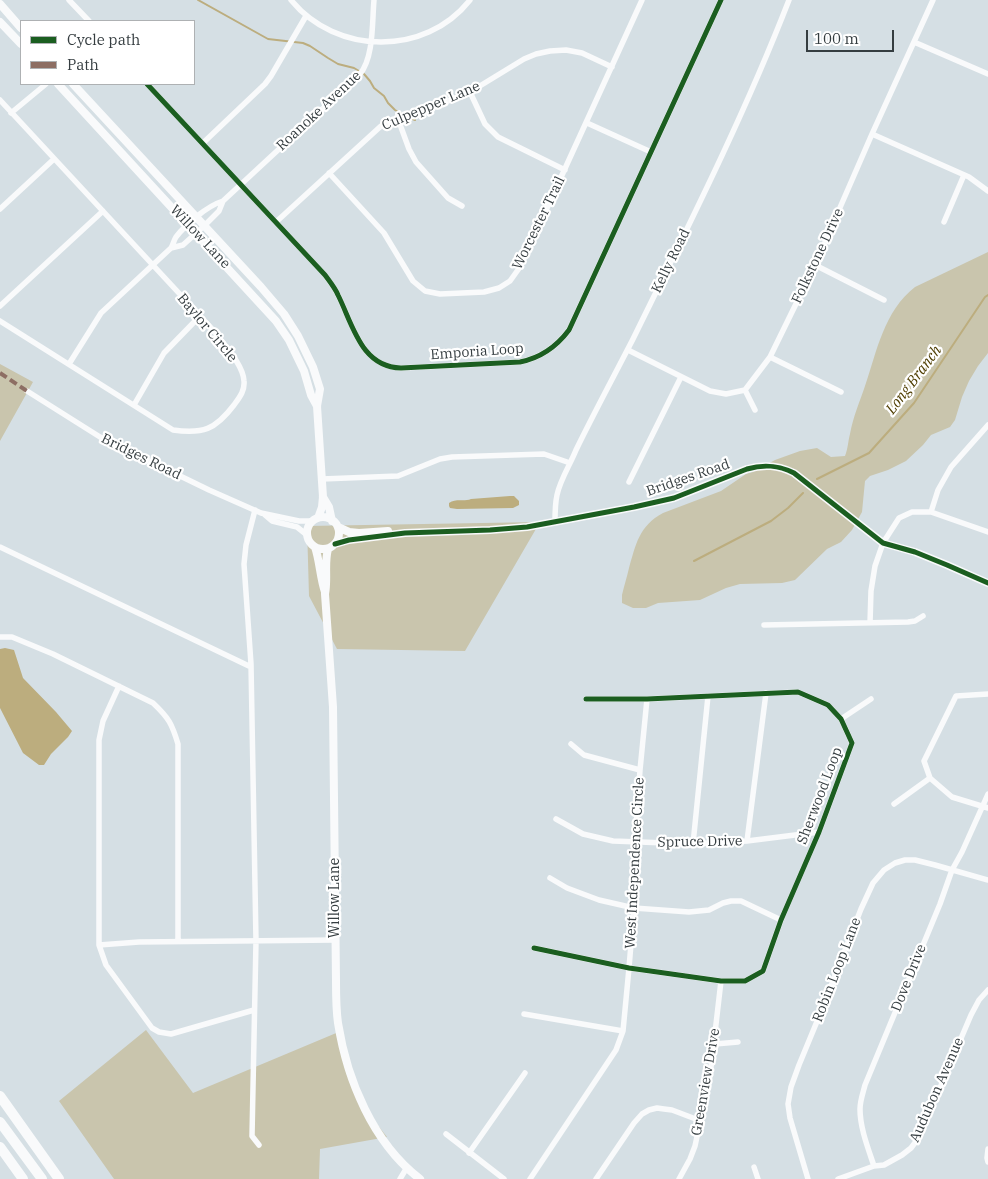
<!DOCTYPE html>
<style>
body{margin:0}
#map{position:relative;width:988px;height:1179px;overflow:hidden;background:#d5dfe4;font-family:"IBM Plex Serif",serif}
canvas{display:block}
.legend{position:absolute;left:20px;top:20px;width:175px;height:65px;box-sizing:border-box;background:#fff;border:1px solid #aeb1b3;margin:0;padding:6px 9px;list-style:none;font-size:15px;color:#353d40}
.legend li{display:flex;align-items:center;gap:10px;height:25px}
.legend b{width:25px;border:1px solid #aeb1b3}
.scale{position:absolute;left:806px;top:30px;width:88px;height:22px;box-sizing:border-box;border:2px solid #353d40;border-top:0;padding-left:6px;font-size:15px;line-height:18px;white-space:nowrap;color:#353d40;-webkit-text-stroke:4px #fff;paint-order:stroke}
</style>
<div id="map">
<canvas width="988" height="1179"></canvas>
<ul class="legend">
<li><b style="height:6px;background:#1b5e20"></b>Cycle path</li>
<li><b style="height:6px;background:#8d6e63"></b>Path</li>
</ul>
<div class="scale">100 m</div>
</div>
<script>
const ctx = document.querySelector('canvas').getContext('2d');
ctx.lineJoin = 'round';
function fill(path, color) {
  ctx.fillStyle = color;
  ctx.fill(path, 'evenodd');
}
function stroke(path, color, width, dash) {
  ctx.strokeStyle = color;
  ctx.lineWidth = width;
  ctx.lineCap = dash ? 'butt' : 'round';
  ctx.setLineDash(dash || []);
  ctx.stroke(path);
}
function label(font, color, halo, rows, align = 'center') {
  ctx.font = font + ' "IBM Plex Serif",serif';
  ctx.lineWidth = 4.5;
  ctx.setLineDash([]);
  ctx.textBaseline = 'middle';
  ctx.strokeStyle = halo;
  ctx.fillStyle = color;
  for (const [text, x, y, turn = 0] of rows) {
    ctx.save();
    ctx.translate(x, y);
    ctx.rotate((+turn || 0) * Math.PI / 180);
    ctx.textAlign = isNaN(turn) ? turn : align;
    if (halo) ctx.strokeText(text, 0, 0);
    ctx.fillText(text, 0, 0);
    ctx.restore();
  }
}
fill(new Path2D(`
 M988,252V353L978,366L969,381L962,397L955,420L950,427L931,435L923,445L906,461L888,470L870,476L865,481L862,512L852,530L841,542L827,549L795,580L782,583L740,584L726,588L700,600L658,603L646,608H633L622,603V595C624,586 627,577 629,568C636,544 639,526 663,513L721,491L746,474L753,472L775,460L800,451L817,448L831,457L845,456C848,449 848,441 850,434C853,417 860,401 865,386C877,351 884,311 915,287Z
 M0,364L33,382L0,441Z
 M540,522L465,651L337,649L309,596L307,526Z
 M146,1030L193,1093L341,1031L346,1073L362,1105L387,1137L320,1149L319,1179H114L59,1101Z`), '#c9c5ad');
fill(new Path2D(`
 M510,496H514L519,501V505L513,508L457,509L450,508L449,506V503C456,498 464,502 471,499Z
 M5,648L14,650L23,678L56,712L72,731L68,737L51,754L44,765H39L23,753L0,708V649Z`), '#bcad7e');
stroke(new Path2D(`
 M198,0L268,39L303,43L310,46L328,58L338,64L354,68L364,74L370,81L374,88L384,96L388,103L395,110L404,115
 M408,117L415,120
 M817,479L869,453L914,403L985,297L988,295
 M694,561L771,521L788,508L803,493`), '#bcad7e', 2);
stroke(new Path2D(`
 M69,0L89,21
 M291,0C336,55 425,57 470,0
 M914,42L988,74
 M147,84L325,275C330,282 335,288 338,295C353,325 361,367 401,368L520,362C540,358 557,346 569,330L721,0
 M470,92L485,124L498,137L565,170
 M0,100L214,331C223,344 243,364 244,381C245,391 239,398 234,405C215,430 203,434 173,430L0,321
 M11,113L46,84
 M398,119L409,149L416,162L448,198L462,206
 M587,123L651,152
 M872,134L969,177L988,191
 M203,143L265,84L271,76L306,16
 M329,173L384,233L413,281L425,291L440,294L484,292L499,288L510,281L520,267L642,0
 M0,209L54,159
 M276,222L381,126L436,106L470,92L524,59L536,54L550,51L566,50L582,53L612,67
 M944,222L964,175
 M171,248C173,245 174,240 176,237C186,224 207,206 223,201L360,74C374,57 372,22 374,0
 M815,265L884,300
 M0,306L103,211
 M628,350L710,391L726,394L745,390L770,357L815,265L872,134L933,0
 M770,357L841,392
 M69,364L101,313L171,248L183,245L204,226L219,211L223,201
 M745,390L755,410
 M27,391L100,437L209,490L261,513L299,521H313
 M134,405L164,353L200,316
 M322,479L398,476L440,459L452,457L544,454L570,463
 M629,482L681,377
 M255,510L246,545L244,564L251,664L256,941L252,1136L259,1145
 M931,512L938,490L951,467L988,425
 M265,515L272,521L297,527L307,535
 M555,522C555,513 555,504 557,495C560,480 570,465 576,450C594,413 614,376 633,339C688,227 744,116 789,0
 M0,547L251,667
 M870,623L871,591L875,566L883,543L899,518L912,512H931L988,532
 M764,625L908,622L915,621L923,616
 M0,637H12L53,654L153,703C169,718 172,724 178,744V941
 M119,686L103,721L99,740V945L106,965L152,1028L159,1032L171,1034L254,1010
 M988,694L956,696L924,761L930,778L952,797L988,808
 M841,719L871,699
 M571,744L584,755L640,770
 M894,804L930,778
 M556,819L583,834L613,841L693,844L747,841L819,832
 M747,841L766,693
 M693,844L708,696
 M550,878L567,888L599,900L634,908L689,912L709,910L723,903L731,901H741L781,920
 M99,945L139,942L335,940
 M534,948L629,968L721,981H745L763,971L781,920L819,832L852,743L841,719L828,705L798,692L647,699H586
 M524,1014L623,1031
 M715,1044L738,1042
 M446,1134L504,1179
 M988,1149L987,1158L988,1162
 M469,1153L525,1073
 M874,1166C868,1148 860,1128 860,1109C860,1101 863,1093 865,1085L940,904L952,870L962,852L988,794
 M754,1167L758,1179
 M400,1179L406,1169
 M530,1179L616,1050L623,1031L629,968L634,908L635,842L640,770L647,699
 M596,1179L634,1123L642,1114L649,1110L657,1108L664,1109L672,1110L701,1121
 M679,1179L690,1159L695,1146L710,1076L721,981
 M808,1179L790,1118L788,1104L791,1087L799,1065L818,1019L861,909L873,883L884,870L895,863L905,860H915L935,865L988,880
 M838,1179L874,1166L884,1165L902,1155L911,1148L917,1140L930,1111L971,1015L979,1000L988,990`), '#f9fafb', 5.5);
stroke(new Path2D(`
 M0,4L21,28
 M0,22L21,44
 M58,84L276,321L289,340L304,371L311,395L317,406
 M73,84L261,287L284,314L298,336L313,367L320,389L317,406L323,497L322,507L318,518
 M323,497L329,507L332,521
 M307 533a16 16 0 1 1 32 0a16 16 0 1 1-32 0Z
 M338,527L349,532L359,533L388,531
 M335,544L349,540L405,533L490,530L527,527L634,507L674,498L747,469C764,464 778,465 794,473L883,543L915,552L947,565L988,583
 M315,547C320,562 320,577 325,592
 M328,549C324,564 328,578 325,594L333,707L336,981C336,995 336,1009 338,1023C347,1080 373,1143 420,1179`), '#f9fafb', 8);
stroke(new Path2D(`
 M0,1096L59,1179
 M0,1122L42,1179
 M0,1147L23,1179`), '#f9fafb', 10);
stroke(new Path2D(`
 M0,373L27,391`), '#8d6e63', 4, [8, 4]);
stroke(new Path2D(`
 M147,84L325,275C330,282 335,288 338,295C353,325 361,367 401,368L520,362C540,358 557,346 569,330L721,0
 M335,544L349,540L405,533L490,530L527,527L634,507L674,498L747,469C764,464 778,465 794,473L883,543L915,552L947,565L988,583
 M534,948L629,968L721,981H745L763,971L781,920L819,832L852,743L841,719L828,705L798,692L647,699H586`), '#1b5e20', 5);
label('14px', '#353d40', '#fff', [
 ["Culpepper Lane",431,106,-23],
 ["Roanoke Avenue",319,111,-43],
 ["Worcester Trail",539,223,-64],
 ["Willow Lane",200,237,47],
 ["Folkstone Drive",818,256,-65],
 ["Kelly Road",671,261,-64],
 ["Baylor Circle",207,328,50],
 ["Emporia Loop",477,352,-4],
 ["Bridges Road",141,457,26],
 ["Bridges Road",688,478,-19],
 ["Sherwood Loop",820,796,-69],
 ["Spruce Drive",700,842,-1],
 ["West Independence Circle",635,863,-87],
 ["Willow Lane",335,898,-90],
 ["Robin Loop Lane",837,970,-69],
 ["Dove Drive",909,978,-68],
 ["Greenview Drive",706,1082,-80],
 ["Audubon Avenue",937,1090,-66]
]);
label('italic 15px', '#4f3e02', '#fff', [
 ["Long Branch",914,380,-53]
]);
</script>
